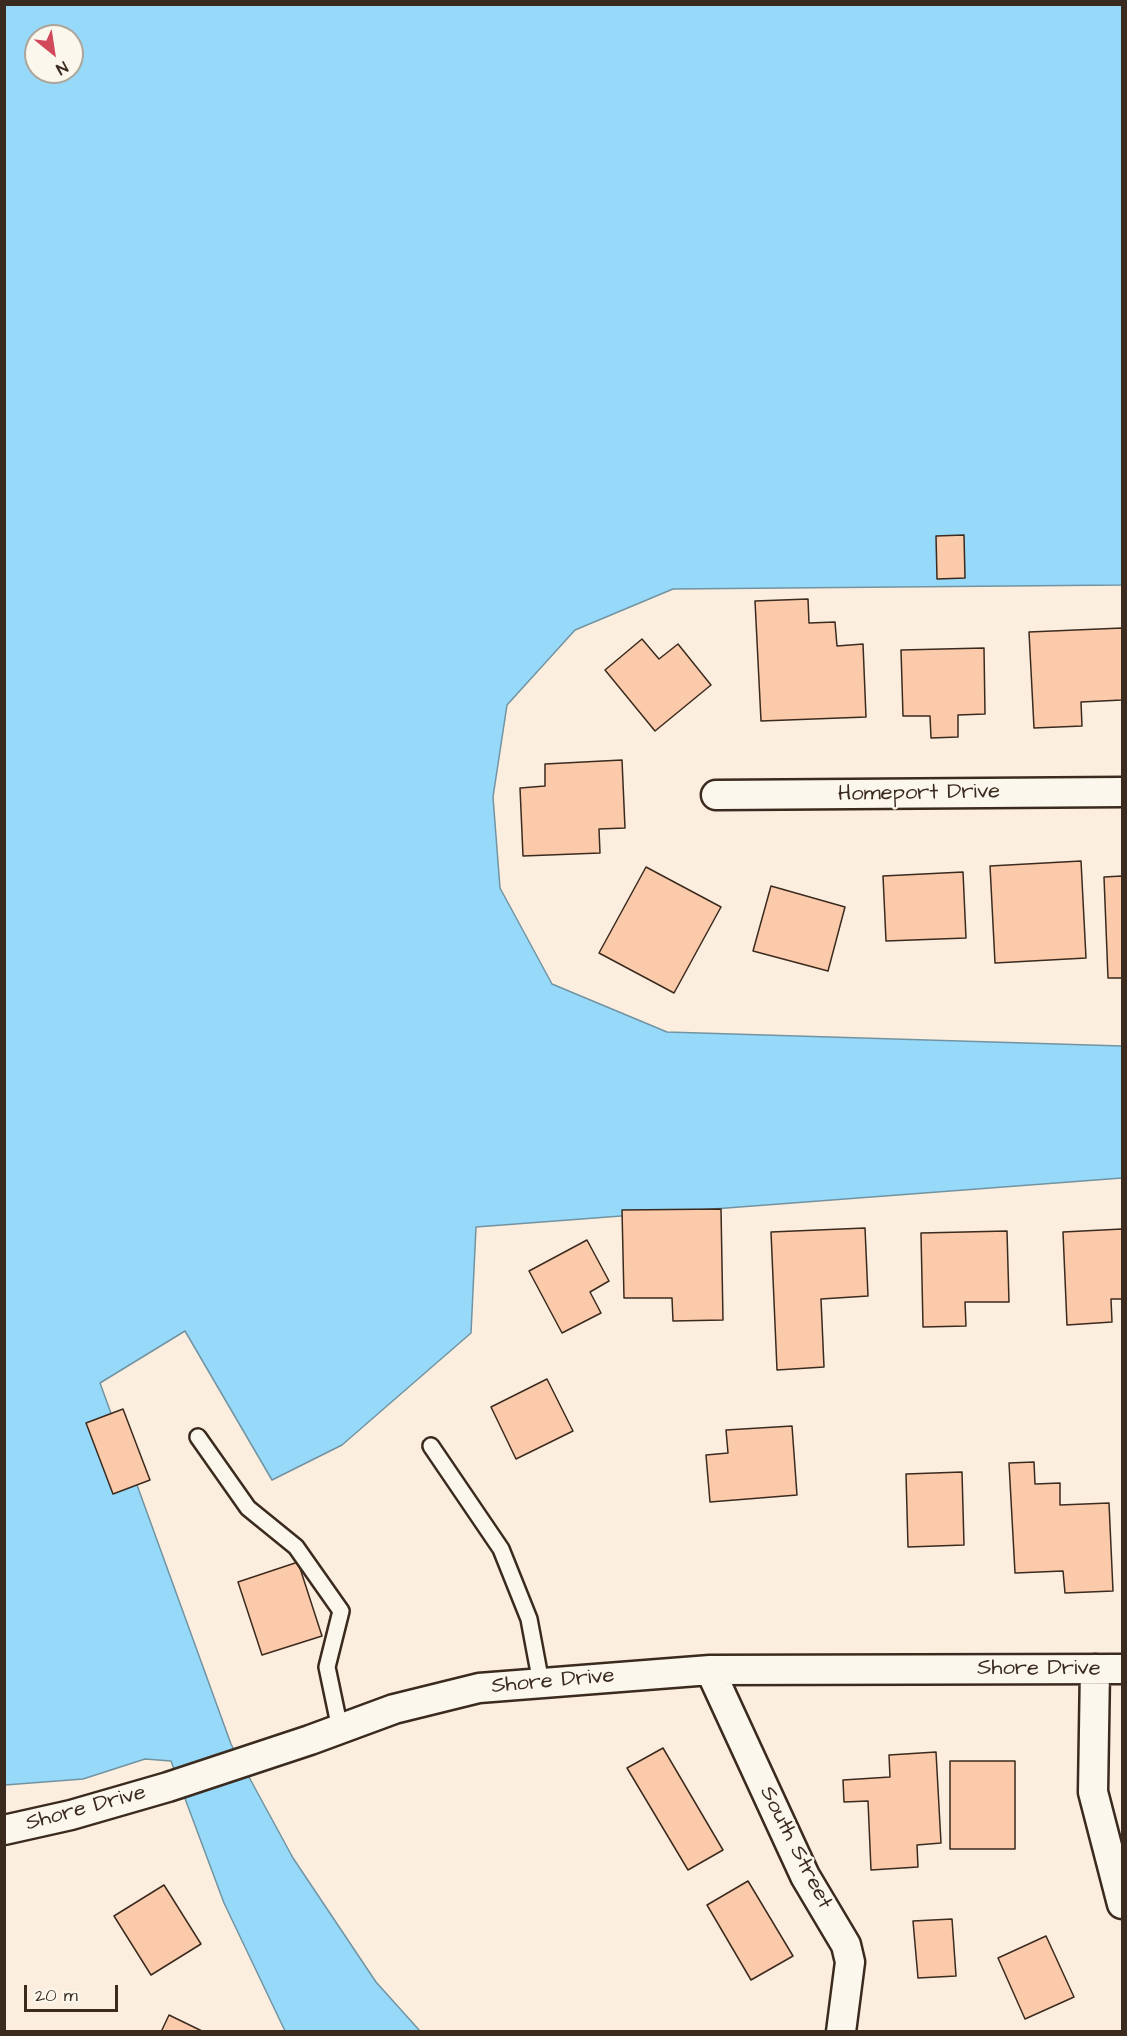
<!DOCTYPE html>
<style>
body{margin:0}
#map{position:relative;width:1127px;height:2036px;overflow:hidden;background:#fbeedf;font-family:"Architects Daughter",sans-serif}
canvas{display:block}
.frame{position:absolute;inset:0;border:6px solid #3b2a1e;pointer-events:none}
.north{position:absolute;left:24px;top:24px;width:60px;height:60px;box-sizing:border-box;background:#fbf7ec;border:2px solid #aea59a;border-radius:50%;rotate:150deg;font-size:16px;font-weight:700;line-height:24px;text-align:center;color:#3b2a1e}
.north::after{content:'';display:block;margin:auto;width:21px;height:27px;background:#d1495b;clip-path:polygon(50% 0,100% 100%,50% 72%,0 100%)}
.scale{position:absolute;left:24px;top:1985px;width:94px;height:27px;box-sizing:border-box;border:3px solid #3b2a1e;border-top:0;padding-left:8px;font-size:18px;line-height:21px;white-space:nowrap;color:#3b2a1e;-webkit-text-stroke:4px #fbf7ec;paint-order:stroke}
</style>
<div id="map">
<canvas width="1127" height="2036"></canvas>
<div class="frame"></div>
<div class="north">N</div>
<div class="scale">20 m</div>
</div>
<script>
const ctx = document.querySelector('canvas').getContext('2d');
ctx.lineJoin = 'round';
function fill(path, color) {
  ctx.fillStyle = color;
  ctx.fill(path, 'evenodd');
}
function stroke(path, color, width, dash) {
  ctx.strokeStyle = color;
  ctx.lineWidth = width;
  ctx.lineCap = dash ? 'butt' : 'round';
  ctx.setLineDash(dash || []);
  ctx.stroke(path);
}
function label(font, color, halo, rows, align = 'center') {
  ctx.font = font + ' "Architects Daughter",sans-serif';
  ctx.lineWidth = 5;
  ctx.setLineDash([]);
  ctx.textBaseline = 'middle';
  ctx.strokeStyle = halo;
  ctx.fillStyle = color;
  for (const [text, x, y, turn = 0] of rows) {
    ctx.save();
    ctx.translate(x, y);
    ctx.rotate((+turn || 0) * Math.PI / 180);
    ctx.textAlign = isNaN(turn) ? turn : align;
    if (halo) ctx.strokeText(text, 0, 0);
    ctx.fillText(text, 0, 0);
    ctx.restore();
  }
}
const water = new Path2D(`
 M5,5H1122V585L673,589L575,630L507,705L493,797L500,888L552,984L667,1032L1122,1046V1178L476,1227L471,1333L342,1445L272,1480L185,1331L100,1383L231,1744L293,1858L376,1982L420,2031H285L224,1903L171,1761L145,1759L83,1779L5,1785ZM36,36H72V72H36Z`);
fill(water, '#97d9f9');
stroke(water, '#7293a1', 1.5);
const building = new Path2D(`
 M964,535L965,578L937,579L936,536Z
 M808,599L809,623L835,622L837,646L863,644L866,717L761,721L755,601Z
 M1122,628V700L1081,702L1082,726L1034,728L1029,632Z
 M642,639L659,659L678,644L711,685L655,731L605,670Z
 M984,648L985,714L958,715V737L931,738L930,716H903L901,650Z
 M622,760L625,828L599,829L600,853L523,856L520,788L545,786V764Z
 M1081,861L1086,958L995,963L990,866Z
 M646,867L721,907L674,993L599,953Z
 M963,872L966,938L886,941L883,876Z
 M1122,876V978H1108L1104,877Z
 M771,886L845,907L828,971L753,951Z
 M721,1209L723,1320L673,1321L672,1298H624L622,1210Z
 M865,1228L868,1296L821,1299L824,1367L777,1370L771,1232Z
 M1122,1229V1299H1111L1112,1322L1067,1325L1063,1232Z
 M1007,1231L1009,1302H965L966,1326L923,1327L921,1233Z
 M587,1240L609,1281L590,1292L601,1313L562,1333L529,1271Z
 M547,1379L573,1431L516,1459L491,1407Z
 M123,1409L150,1480L113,1494L86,1423Z
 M792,1426L797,1495L710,1502L706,1455L728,1453L726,1430Z
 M1034,1462L1035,1484L1060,1483V1505L1109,1503L1113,1591L1065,1593L1063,1571L1015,1573L1009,1463Z
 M962,1472L964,1545L908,1547L906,1474Z
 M298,1562L322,1636L262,1655L238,1582Z
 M663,1748L723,1850L688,1870L627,1768Z
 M936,1752L941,1843L917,1845L918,1867L871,1870L868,1801L844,1802L843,1780L890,1777L889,1755Z
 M950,1761H1015V1849H950Z
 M748,1881L793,1956L751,1980L707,1905Z
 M164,1885L201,1944L151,1975L114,1916Z
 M952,1919L956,1976L918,1978L913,1921Z
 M1046,1936L1074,1997L1025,2019L998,1958Z
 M169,2015L204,2032H161Z`);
fill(building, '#facaaa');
stroke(building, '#3b2a1e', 1.5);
const service = new Path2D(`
 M198,1437L248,1508L296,1547L341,1611L327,1667L340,1729
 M431,1446L501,1549L529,1619L541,1683`);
const minor = new Path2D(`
 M716,795L1122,792
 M1095,1669L1093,1792L1122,1904
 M710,1670L805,1876L846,1945L850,1962L841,2032
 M4,1830L71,1815L168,1787L310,1740L394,1709L479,1688L710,1670L1122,1669`);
stroke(service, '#3b2a1e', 20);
stroke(minor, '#3b2a1e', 33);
stroke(service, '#fbf7ec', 15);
stroke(minor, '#fbf7ec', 28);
label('22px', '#3b2a1e', '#fbf7ec', [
 ["Homeport Drive",919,794,-1],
 ["Shore Drive",1039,1669],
 ["Shore Drive",553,1682,-5],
 ["Shore Drive",86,1809,-15],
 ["South Street",795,1848,63]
]);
</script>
